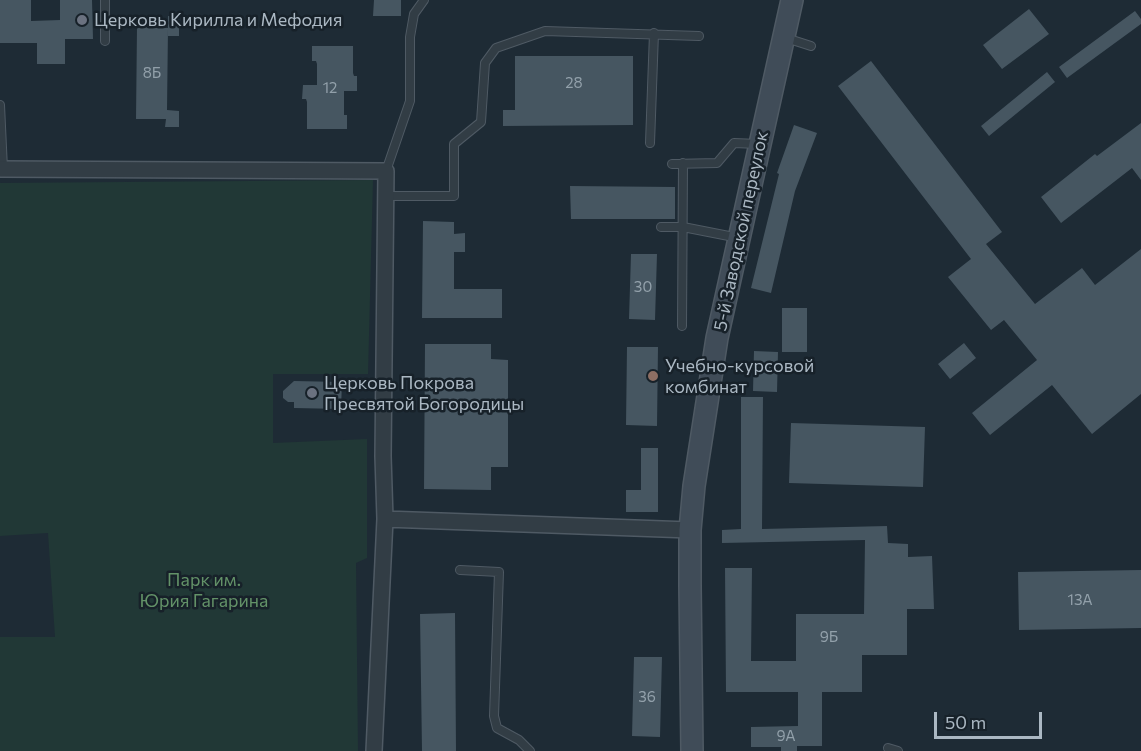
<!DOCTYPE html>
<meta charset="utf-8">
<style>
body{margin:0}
#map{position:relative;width:1141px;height:751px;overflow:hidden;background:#1e2b35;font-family:Commissioner,sans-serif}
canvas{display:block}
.scale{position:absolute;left:934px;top:712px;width:108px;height:27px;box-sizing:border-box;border:3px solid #abb8c3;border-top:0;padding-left:8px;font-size:18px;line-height:21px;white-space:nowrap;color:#abb8c3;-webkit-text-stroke:4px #172129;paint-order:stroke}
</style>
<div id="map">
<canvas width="1141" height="751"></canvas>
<div class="scale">50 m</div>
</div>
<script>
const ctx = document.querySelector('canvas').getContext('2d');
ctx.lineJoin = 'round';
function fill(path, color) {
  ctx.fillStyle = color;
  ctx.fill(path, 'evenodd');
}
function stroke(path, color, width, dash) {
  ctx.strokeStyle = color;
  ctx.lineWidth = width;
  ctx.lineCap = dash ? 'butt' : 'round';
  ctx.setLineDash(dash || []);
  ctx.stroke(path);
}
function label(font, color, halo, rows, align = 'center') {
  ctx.font = font + ' Commissioner,sans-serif';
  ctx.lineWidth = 5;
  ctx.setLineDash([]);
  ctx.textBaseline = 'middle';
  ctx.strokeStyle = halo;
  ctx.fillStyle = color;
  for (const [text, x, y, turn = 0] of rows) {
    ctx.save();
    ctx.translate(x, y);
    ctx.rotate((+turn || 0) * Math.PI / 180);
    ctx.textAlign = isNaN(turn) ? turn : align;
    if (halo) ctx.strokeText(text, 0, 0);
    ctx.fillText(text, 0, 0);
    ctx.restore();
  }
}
fill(new Path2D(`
 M373,180L368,374H273V443L367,439V558L356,563L358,751H0V637H55L48,533L0,536V183Z`), '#213836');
fill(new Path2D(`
 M0,0H31V21L60,20V0H92L93,39H65V64H37V43H0Z
 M374,0H401V16H373Z
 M1029,9L1049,34L1002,69L983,45Z
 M1135,11L1141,19V24L1067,78L1059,67Z
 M168,16L179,17V36H168Z
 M137,27L168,28L167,110L179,111V127H165L166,119H136Z
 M312,46H353V73L354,76H357V91H344V115H347V129H307V102L306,99H302L303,85H317V64L316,61H312Z
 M515,56H633V125L503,126V110H515Z
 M871,61L1002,232L986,244L1035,304L1082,268L1095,285L1141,249V394L1092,434L1052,385L990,435L972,413L1037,360L1004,320L991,330L948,277L971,259L838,86Z
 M1047,72L1055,82L989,136L981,126Z
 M1141,123V180L1132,168L1061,223L1041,197L1095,154L1097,156Z
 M794,125L817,133L795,191L771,293L751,288L779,174L777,173Z
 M570,186L675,187V219H571Z
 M423,221L454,222V234L465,233V252H454V289H502V318H422Z
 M631,254H657L655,320L629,319Z
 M782,308H807V352H782Z
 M964,343L976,358L950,379L938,364Z
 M425,344H491V359L508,360V467H491V490L424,489Z
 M627,347H658L657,426L626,425Z
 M754,351L778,352L777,392L753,391Z
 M294,381L342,382L341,409L294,408V402H288L283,398V391Z
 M741,397H763L762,529L887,526L888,543L908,544V557L932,556L934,609H907V655H862V692H822V746H797V751H781V747H751V727L798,726V692H726L725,568H752L751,661H796V614H864L865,540L722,543V530L741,529Z
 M791,423L925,427L923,487L789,483Z
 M641,448H658V512H626V490H641Z
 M1141,570V628L1019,630L1018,572Z
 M455,613L456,751H422L420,614Z
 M634,657H662L660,737L632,736Z`), '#465661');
const lane = new Path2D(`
 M105,0V41
 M786,38L811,46
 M0,105L3,169
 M650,143L654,33
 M672,164L717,163L734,143L758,144
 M386,171L410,101V37L414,14L424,0
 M385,196H454V144L481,122L485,63L496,48L545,31L699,36
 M661,227H683L739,238
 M682,326L683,163
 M460,570L499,572L494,716L497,728L519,740L530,751
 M888,748L898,751`);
const street = new Path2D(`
 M0,169L386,171L383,456L385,519L374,751
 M385,519L690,530`);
const secondary = new Path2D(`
 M692,751L690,586V530L694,486L717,338L792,0`);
stroke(lane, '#4f5a64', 10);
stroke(street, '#4f5a64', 18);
stroke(secondary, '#4f5a64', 24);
stroke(lane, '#323d45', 8);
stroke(street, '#323d45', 15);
stroke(secondary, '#404c58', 21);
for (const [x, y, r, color] of [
 [82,20,6,"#6b7280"],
 [653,376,6,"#8d6e63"],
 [312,393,6,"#6b7280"]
]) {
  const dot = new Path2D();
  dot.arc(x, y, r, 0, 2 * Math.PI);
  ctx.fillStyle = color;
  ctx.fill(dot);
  stroke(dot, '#172129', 2);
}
label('15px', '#92a0aa', null, [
 ["8Б",152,73],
 ["28",574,83],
 ["12",330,88],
 ["30",643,287],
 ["13А",1080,600],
 ["9Б",829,637],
 ["36",647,697],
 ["9А",786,736]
]);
label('18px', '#abb8c3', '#172129', [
 ["Церковь Кирилла и Мефодия",94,20],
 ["Учебно-курсовой",665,366],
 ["комбинат",665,387],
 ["Церковь Покрова",324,383],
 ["Пресвятой Богородицы",324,404]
], 'left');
label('18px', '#abb8c3', '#172129', [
 ["5-й Заводской переулок",741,231,-78]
]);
label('18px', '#639268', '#172129', [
 ["Парк им.",204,580],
 ["Юрия Гагарина",204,601]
]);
</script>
